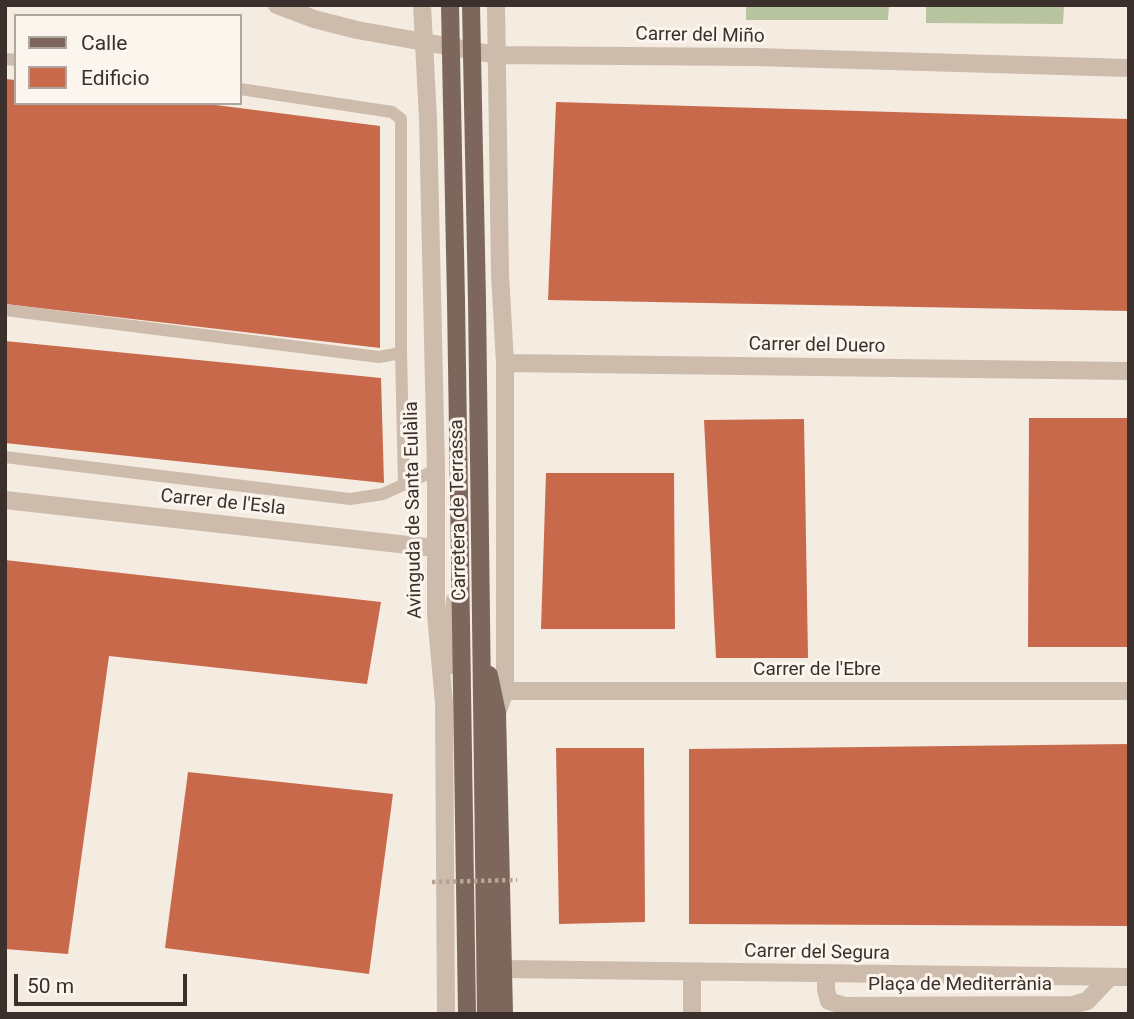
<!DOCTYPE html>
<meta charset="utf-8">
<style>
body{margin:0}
#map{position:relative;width:1134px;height:1019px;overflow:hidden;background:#f4ebe1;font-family:Roboto,sans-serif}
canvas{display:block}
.frame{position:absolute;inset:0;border:7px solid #3b302b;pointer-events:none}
.legend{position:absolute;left:14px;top:14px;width:228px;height:91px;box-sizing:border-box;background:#fbf5ee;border:2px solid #aea6a0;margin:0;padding:9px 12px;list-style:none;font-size:21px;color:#3b302b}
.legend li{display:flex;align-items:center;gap:14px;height:35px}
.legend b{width:35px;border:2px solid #aea6a0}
.scale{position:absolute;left:14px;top:974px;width:173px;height:32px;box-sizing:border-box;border:4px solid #3b302b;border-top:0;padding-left:9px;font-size:21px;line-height:24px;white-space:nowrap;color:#3b302b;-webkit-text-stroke:5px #fbf5ee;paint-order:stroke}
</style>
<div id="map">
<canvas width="1134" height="1019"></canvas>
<div class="frame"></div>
<ul class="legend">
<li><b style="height:9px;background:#7d675c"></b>Calle</li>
<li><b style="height:19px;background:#c8694b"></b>Edificio</li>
</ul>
<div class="scale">50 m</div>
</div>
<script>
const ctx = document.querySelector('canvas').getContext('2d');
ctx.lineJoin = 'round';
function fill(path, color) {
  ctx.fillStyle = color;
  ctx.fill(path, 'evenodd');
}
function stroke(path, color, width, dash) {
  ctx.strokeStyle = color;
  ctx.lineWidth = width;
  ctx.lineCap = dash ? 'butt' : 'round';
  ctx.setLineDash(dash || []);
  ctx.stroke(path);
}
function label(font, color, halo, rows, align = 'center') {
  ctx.font = font + ' Roboto,sans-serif';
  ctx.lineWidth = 6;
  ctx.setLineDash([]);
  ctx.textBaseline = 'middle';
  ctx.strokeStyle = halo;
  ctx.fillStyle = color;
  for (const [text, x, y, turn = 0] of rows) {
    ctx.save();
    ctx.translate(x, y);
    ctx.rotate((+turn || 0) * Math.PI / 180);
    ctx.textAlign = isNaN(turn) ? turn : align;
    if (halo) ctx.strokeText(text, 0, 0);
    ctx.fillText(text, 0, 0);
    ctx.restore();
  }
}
fill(new Path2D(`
 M746,5H889L888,20H746Z
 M926,5H1064L1063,24L926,23Z`), '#b8c4a0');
fill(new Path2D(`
 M5,79L16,80V103H200L380,126V348L5,304Z
 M556,102L1129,119V311L548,300Z
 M5,341L381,378L384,483L5,443Z
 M1029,418H1129V647H1028Z
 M804,419L808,658H716L704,420Z
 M546,473H674L675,629H541Z
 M5,560L381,602L367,684L109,656L68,954L5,949Z
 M1129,744V926L689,924V749Z
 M556,748H644L645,922L559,924Z
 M188,772L393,794L369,974L165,948Z`), '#c8694b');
stroke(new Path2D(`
 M5,59L16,60
 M5,310L379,357L401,353V119L392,112L240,89
 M401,353L404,484
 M5,457L350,499L383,494L436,470`), '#cdbbac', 12);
stroke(new Path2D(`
 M277,5L314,19L357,30L497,55L754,57L1129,68
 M422,5L428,119L436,470V614L444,703L446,1014
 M496,5L500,274L505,363V691L497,713
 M505,363L1129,371
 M5,500L435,548
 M448,666L455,600
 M505,691H1129
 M504,969L1129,977
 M826,974V990L829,1001L845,1006L1073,1005L1087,1001L1110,977
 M692,1014V972`), '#cdbbac', 18);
stroke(new Path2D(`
 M456,301L467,1014
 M477,301L486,1014
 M489,675L497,713L504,1014`), '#7d675c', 18);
stroke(new Path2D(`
 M432,882L517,880`), '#b9a596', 4.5, [3.5, 3.5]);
stroke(new Path2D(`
 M450,5L456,301
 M471,5L477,301`), '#7d675c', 18);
label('19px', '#3b302b', '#fbf5ee', [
 ["Carrer del Miño",700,36,1],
 ["Carrer del Duero",817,346,1],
 ["Carrer de l'Esla",223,503,6],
 ["Avinguda de Santa Eulàlia",414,510,-91],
 ["Carretera de Terrassa",459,510,-91],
 ["Carrer de l'Ebre",817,670],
 ["Carrer del Segura",817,953,1],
 ["Plaça de Mediterrània",960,985]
]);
</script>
